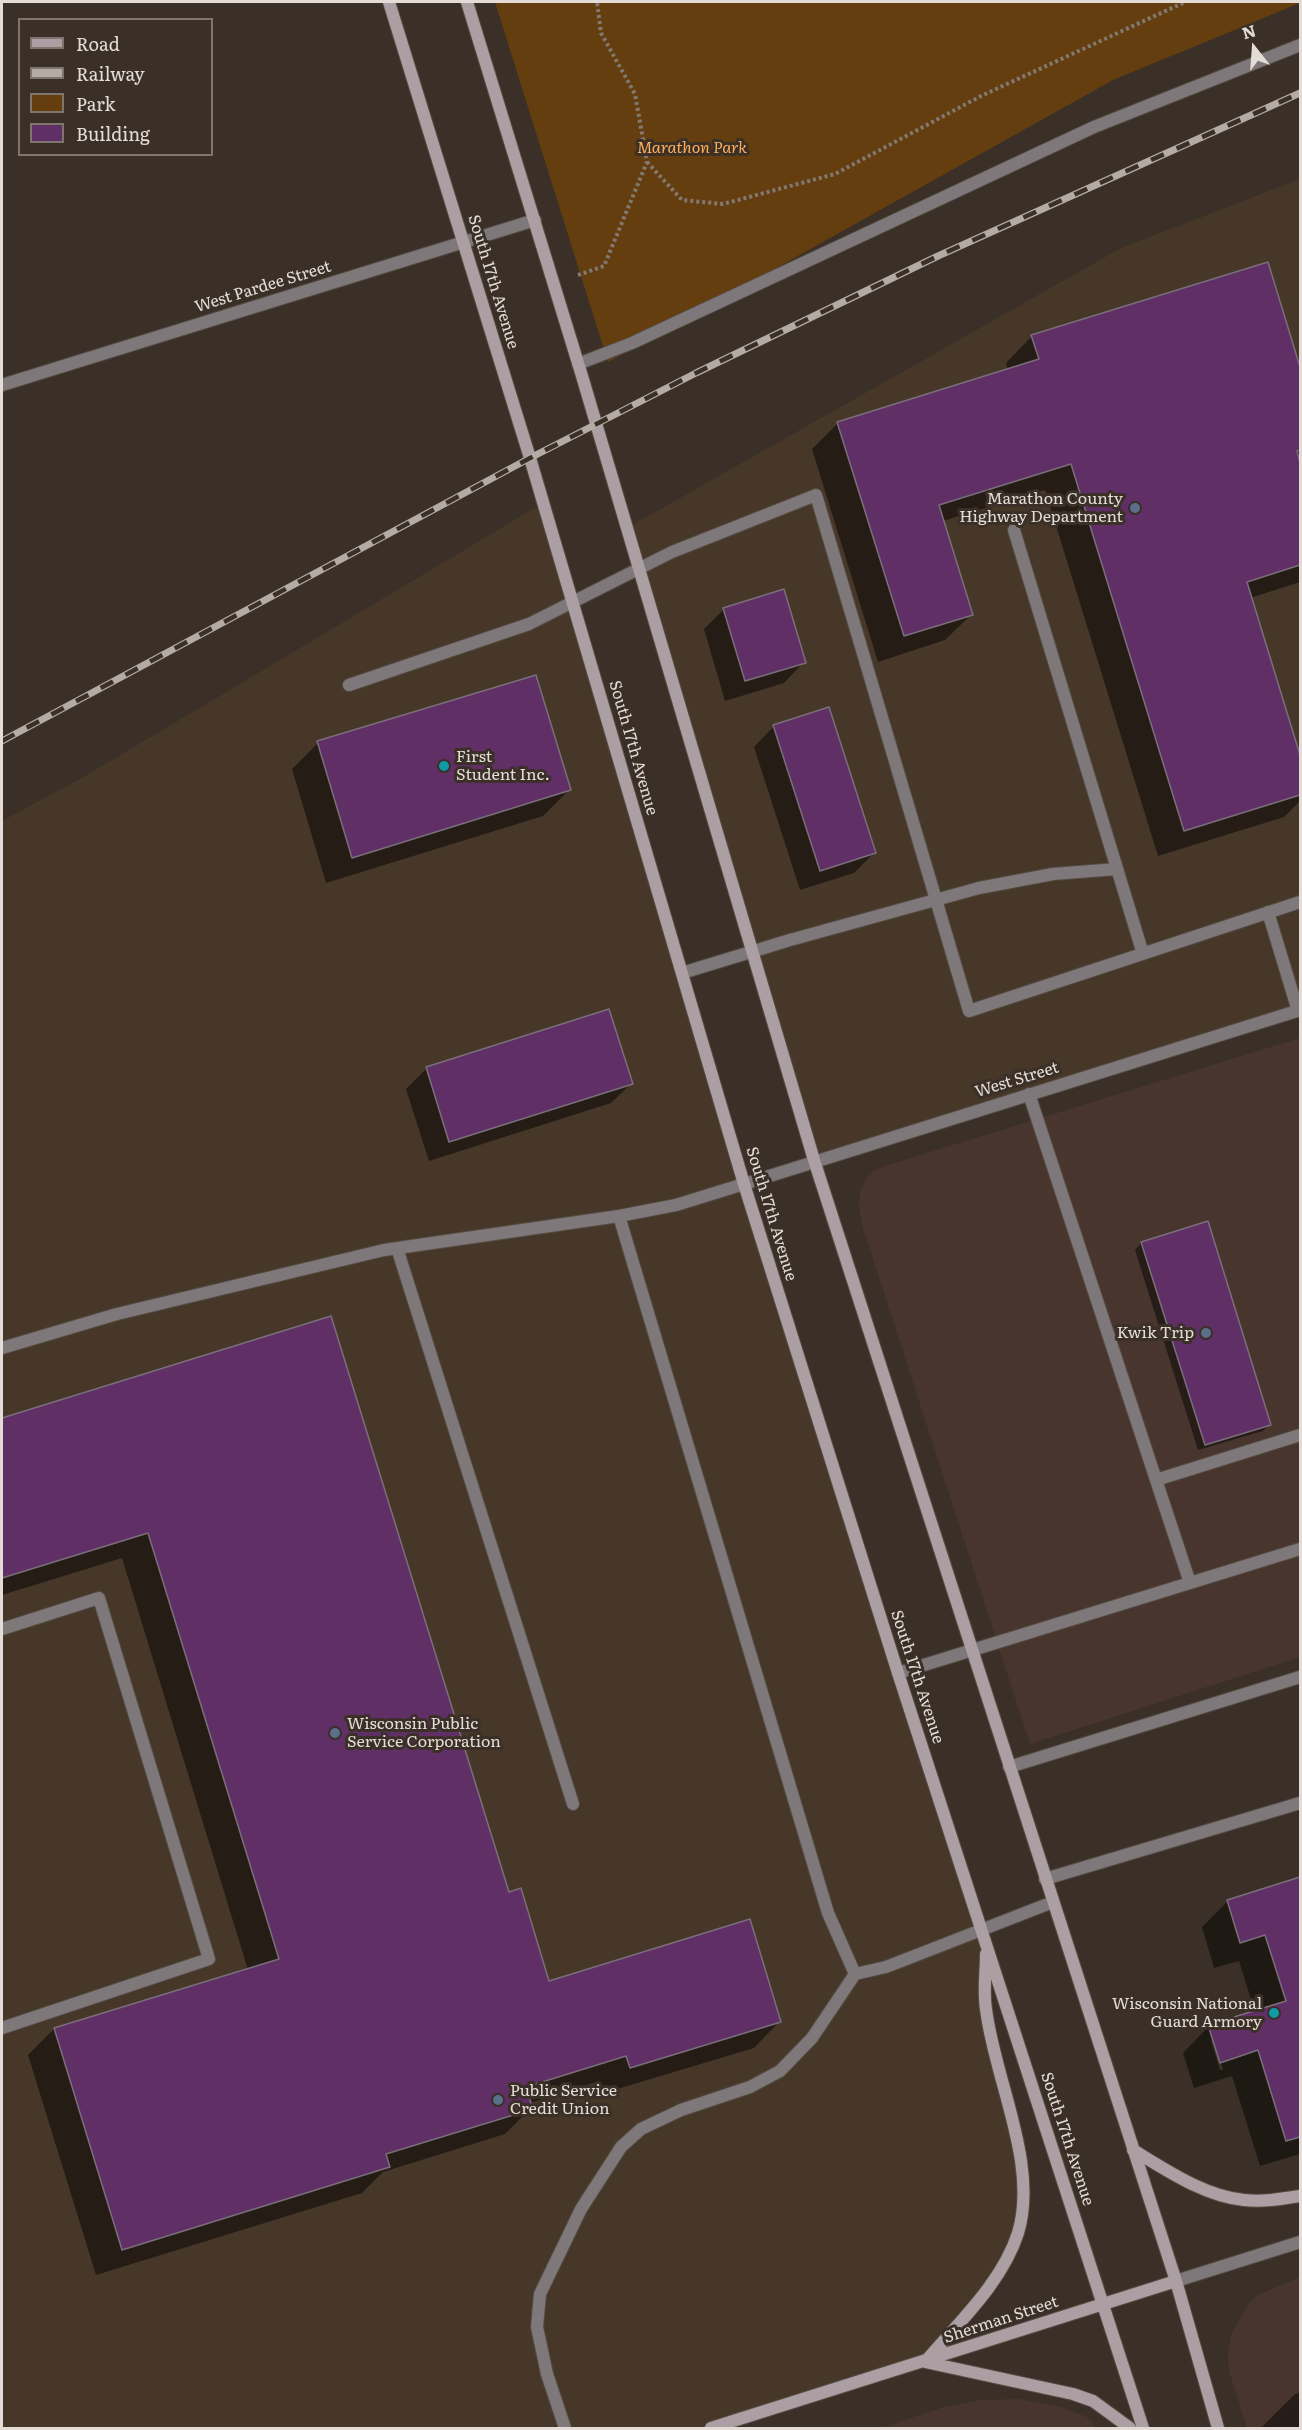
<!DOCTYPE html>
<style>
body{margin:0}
#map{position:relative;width:1302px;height:2430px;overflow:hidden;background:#3a3027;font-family:Literata,serif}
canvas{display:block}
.frame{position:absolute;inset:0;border:3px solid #e4ddd7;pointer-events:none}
.legend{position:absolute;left:18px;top:18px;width:195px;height:138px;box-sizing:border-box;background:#3a3027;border:2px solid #7e756d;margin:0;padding:8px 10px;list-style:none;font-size:18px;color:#e4ddd7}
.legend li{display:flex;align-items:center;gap:12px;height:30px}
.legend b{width:30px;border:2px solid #7e756d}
.north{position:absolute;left:1224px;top:18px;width:60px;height:60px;-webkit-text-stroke:4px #3a3027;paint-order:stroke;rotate:343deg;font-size:16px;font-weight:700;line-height:24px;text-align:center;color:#e4ddd7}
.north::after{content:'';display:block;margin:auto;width:21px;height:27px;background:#e4ddd7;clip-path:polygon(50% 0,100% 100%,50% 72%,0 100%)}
</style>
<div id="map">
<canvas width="1302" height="2430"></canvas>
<div class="frame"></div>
<ul class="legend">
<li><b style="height:8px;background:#ab9fa3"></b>Road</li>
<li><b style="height:8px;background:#b3aba4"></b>Railway</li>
<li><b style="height:16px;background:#653e10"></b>Park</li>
<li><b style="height:16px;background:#602f66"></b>Building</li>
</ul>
<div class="north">N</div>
</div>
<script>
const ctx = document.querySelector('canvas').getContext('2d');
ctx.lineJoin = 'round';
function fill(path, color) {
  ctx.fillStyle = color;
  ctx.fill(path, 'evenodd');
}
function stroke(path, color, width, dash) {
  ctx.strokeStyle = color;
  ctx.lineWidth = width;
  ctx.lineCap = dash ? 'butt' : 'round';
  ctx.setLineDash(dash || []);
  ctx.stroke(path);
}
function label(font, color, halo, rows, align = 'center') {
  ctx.font = font + ' Literata,serif';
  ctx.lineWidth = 6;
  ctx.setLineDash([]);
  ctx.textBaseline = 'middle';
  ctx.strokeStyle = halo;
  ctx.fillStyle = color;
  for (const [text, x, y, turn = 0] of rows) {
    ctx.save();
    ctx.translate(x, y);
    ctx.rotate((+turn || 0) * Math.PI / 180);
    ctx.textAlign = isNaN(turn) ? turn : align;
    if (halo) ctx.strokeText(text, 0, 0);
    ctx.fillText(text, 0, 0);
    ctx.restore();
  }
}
fill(new Path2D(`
 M1300,1038V1657L1030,1744L863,1228L859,1206L860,1191L867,1178L875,1170L891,1164Z
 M1300,2277V2428H1247L1229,2371L1228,2356L1231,2335L1248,2304L1258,2295Z
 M1019,2399L1062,2407L1087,2417L1097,2428H880L944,2407L981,2400Z`), '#48352e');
fill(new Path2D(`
 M1300,179V1009L814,1160L627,528L1121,248Z
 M543,503L744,1184L986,1944L985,2008L1025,2198L1011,2248L925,2362L711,2428H2V821L87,775Z`), '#463729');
fill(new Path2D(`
 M495,2H1300V3L1113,80L608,362Z`), '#653e10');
fill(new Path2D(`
 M1267,263L1300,373V582L1250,598L1300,760V801L1284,817L1158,856L1045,490L943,521L972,614L945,640L878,662L812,449L838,423L1008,370L1006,363L1032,336Z
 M724,609L804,662L784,683L725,701L704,629Z
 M774,726L874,853L854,873L800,890L754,747Z
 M318,743L569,790L543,816L326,883L292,769Z
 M608,1011L632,1083L611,1103L429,1161L406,1089L426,1069Z
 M1207,1223L1270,1424L1263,1431L1198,1450L1135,1250L1141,1243Z
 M330,1318L508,1893L548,1982L780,2021L754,2048L604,2093L600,2081L530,2103L531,2108L505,2134L383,2172L362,2193L96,2275L28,2055L54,2029L248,1970L122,1558L2,1595V1419Z
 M1300,1879V2154L1260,2166L1232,2076L1194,2088L1183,2053L1209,2026L1255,2012L1239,1961L1214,1968L1202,1927L1228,1901ZM1211,2041H1214L1223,2070H1220Z
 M1300,2393V2428H1261L1295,2394Z`), '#0007');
const building = new Path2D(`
 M1268,262L1300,367V450L1297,451L1300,463V565L1247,582L1300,755V795L1184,831L1071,464L939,505L973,615L904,636L837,422L1039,359L1031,335Z
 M784,589L806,663L745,681L723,608Z
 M536,675L571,790L352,858L317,741Z
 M829,707L876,853L820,871L773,725Z
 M609,1009L633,1084L449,1142L426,1067Z
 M1208,1221L1271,1425L1205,1445L1141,1242Z
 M331,1316L509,1892L521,1888L549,1981L750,1919L781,2022L630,2068L626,2056L526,2087L533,2109L386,2154L390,2167L122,2250L54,2028L279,1959L148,1533L2,1578V1418Z
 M1300,1877V2137L1286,2141L1258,2050L1220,2063L1208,2025L1286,2001L1265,1935L1240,1943L1227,1900Z`);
fill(building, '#602f66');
stroke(building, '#796f7a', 1.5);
const service = new Path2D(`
 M578,364L632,343L1094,127L1300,45
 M1014,530L1143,954
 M349,685L529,624L672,552L816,495L969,1011L1300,902
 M1268,912L1298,1011
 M682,973L790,940L979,888L1053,874L1117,869
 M1029,1094L1190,1583
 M619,1216L828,1913L855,1974
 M397,1248L573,1804
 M2,1348L117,1314L384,1250L619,1216L676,1205L744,1184
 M1156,1480L1300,1435
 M2,1629L99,1598L209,1959L2,2028
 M898,1673L1300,1549
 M1009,1767L1300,1677
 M1045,1879L1300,1803
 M565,2428L547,2374L537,2327L540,2294L581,2209L621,2147L641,2129L681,2110L750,2087L780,2071L812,2038L855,1974L886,1967L1053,1902`);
const minor = new Path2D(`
 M2,385L535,220
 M744,1184L1300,1010`);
const tertiary = new Path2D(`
 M1176,2281L1300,2242`);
const secondary = new Path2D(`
 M389,2L530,458L744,1184L898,1673L1143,2428
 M467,2L582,376L814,1160L1176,2281L1218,2428
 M986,1954C986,1972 983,1991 986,2009C994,2078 1039,2164 1018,2233C1002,2283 958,2323 925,2362L1073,2394L1093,2401L1130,2428
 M1133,2150C1166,2170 1204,2196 1244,2200C1263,2202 1281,2199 1300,2196
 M711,2428L1176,2281`);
stroke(service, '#554c43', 14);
stroke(minor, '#554c43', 14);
stroke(tertiary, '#554c43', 14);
stroke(secondary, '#554c43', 14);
stroke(new Path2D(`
 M647,162L682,200L723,204L835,174L981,96L1185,2
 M578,275L604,266L647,162L635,94L601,33L597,2`), '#827972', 4, [3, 3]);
stroke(service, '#7f787a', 12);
stroke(minor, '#7f787a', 12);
stroke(tertiary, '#7f787a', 12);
stroke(secondary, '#ab9fa3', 12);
const rail = new Path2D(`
 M2,741L530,458L696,373L938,256L1300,93`);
stroke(rail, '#b3aba4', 7);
stroke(rail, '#3a3027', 4.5, [14]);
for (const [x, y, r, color] of [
 [1135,508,6,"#5c6f8a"],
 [444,766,6,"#0f9aa8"],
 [1206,1333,6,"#5c6f8a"],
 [335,1733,6,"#5c6f8a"],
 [1274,2013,6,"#0f9aa8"],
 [498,2100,6,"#5c6f8a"]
]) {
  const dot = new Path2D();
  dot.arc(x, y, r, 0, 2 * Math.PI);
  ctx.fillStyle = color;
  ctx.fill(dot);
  stroke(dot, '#3a3027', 2);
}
label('italic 16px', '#ffae5a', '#3a3027', [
 ["Marathon Park",692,148]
]);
label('16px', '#e4ddd7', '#3a3027', [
 ["South 17th Avenue",493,282,73],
 ["West Pardee Street",263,287,-17],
 ["South 17th Avenue",633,748,74],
 ["West Street",1017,1080,-17],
 ["South 17th Avenue",771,1214,73],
 ["South 17th Avenue",917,1677,72],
 ["South 17th Avenue",1067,2139,72],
 ["Sherman Street",1001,2320,-18]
]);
label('16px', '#e4ddd7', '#3a3027', [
 ["Marathon County",1123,499],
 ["Highway Department",1123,517],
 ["First",456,757,"left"],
 ["Student Inc.",456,775,"left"],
 ["Kwik Trip",1194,1333],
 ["Wisconsin Public",347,1724,"left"],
 ["Service Corporation",347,1742,"left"],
 ["Wisconsin National",1262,2004],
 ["Guard Armory",1262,2022],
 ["Public Service",510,2091,"left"],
 ["Credit Union",510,2109,"left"]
], 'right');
</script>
